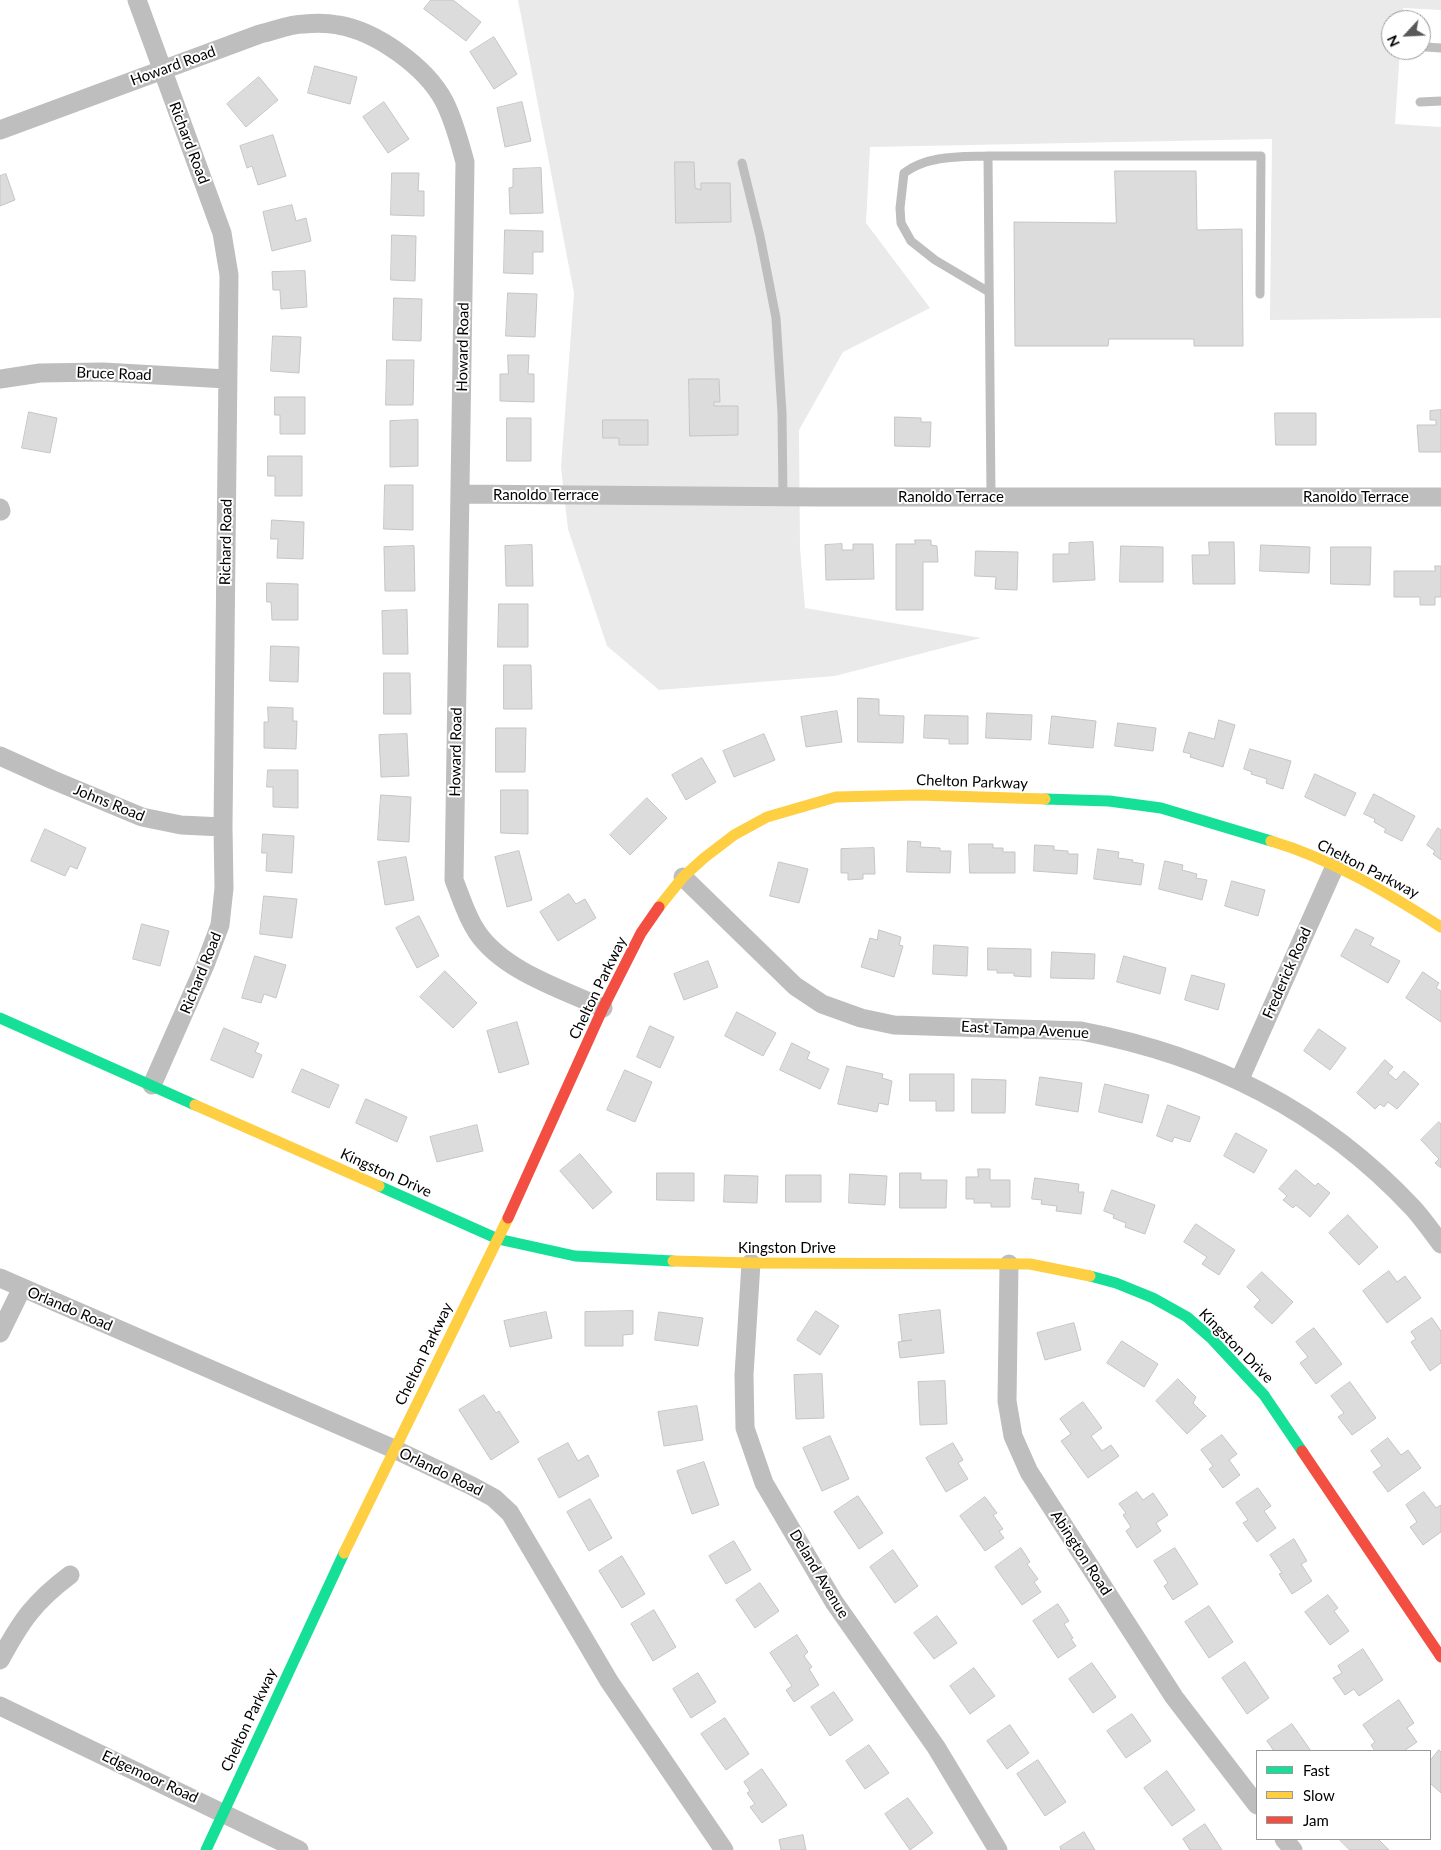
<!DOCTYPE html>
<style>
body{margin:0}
#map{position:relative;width:1441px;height:1850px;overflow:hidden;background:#fff;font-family:Lato,sans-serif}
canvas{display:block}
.legend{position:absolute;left:1256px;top:1750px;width:175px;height:90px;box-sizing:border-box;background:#fff;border:1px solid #999;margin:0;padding:6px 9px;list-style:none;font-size:15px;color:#000}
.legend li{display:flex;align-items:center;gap:10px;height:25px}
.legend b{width:25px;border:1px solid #999}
.north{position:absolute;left:1381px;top:10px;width:50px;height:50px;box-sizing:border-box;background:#fff;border:1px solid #999;border-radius:50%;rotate:245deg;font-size:14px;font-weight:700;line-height:20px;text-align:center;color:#000}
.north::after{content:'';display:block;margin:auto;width:18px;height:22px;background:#595959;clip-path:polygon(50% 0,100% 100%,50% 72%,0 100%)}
</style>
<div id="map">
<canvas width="1441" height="1850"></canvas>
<ul class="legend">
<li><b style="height:6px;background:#16e098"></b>Fast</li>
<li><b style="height:6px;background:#ffcf43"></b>Slow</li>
<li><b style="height:6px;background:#f24e42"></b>Jam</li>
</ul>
<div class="north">N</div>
</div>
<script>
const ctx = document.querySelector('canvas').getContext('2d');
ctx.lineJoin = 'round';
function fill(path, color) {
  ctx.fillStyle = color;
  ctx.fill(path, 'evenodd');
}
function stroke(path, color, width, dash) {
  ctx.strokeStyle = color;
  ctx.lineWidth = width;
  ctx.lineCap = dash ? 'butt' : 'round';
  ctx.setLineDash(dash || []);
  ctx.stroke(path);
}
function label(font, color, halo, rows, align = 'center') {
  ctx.font = font + ' Lato,sans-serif';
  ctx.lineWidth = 4;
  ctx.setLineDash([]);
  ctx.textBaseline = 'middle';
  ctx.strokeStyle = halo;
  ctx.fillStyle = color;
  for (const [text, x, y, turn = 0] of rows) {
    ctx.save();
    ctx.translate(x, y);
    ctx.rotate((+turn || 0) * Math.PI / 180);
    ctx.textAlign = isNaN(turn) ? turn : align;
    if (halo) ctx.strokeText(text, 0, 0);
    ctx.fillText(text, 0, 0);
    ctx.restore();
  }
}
fill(new Path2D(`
 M518,0H1441V10L1403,8L1402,20H1391V50H1400L1395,124L1441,127V318L1270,320L1272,139L870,147L866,223L930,308L843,352L799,430L800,548L805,608L981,638L835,676L659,690L607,646L568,529L561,467L574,293Z`), '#eaeaea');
const building = new Path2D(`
 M431,0H453L481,22L466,41L424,9Z
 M494,37L517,74L494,89L470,52Z
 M315,66L357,77L350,104L308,93Z
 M259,77L278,100L246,127L227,104Z
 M384,102L409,139L388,153L363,117Z
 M522,102L531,141L505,147L497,108Z
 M273,135L286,176L258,185L252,166L247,168L240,146Z
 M675,162H694L695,188L701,190V183H730L731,222L676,223Z
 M541,168L543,213L510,214L509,188L513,187V169Z
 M1115,171H1196L1197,230L1242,229L1243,346H1194V339H1109L1108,346H1015L1014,222L1116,223Z
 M392,173H419L418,191H424V216L391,215Z
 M6,174L15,200L0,206V176Z
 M292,205L296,221L306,218L311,241L272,251L263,212Z
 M505,230L543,231V252H533V274L504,273Z
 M392,235L416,236L415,281L391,280Z
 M305,271L307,307L281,309L280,290H273L272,272Z
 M508,293L537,294L535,337L506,336Z
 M394,298L422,299L421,341L393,340Z
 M273,336L301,337L299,373L271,371Z
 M508,355H529L528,374H534V402L500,401V374H508Z
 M387,360H414L413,405H386Z
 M689,379H719L720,402H714V406H738V435L690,436Z
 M275,397H305V434H280V415H275Z
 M1441,410V452H1419L1417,425H1436V420H1430V411Z
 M29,412L57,418L50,453L22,448Z
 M1275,413H1316V445H1276Z
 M895,417L921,418V422H931L930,447L895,446Z
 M507,418H531V461H507Z
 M418,420V466L390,467V421Z
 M603,420H648V445H619V438H603Z
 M268,456H302V496H275V476H268Z
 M385,485H413V530L384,529Z
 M272,520L304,522L303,559L277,558L278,539H271Z
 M915,540H931V545L937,546L938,562H923V610H896V544H915Z
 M1093,542L1095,580L1053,582V554H1069V543Z
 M1209,542H1234L1235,584H1193L1192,555H1209Z
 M842,544V550H853V544H873L874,579L826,580L825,545Z
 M532,545L533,586H506L505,546Z
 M1261,545L1310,547L1309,573L1260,571Z
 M414,546L415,591H385L384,547Z
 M1121,546L1163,547V582H1120Z
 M1331,547H1371L1370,585L1331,584Z
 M976,551L1018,552L1017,590L995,589L996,577L975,576Z
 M1435,566H1441V597H1435V605H1420V597H1394V571H1435Z
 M267,583L298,584V620H272L271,602H267Z
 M499,604H528V647H498Z
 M407,610L408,654H383L382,611Z
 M271,646L299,647L298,682L270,681Z
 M504,665H531L532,709H504Z
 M384,673H410L411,714H384Z
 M858,698L879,699V715L904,716L903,743L858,742Z
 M268,707L293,708V721H297L296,749L264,748V722H268Z
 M837,711L842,742L806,747L801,717Z
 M987,713L1032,715L1031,740L986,738Z
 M925,715L968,716V744H949V739L924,738Z
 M1052,716L1096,721L1093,748L1049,744Z
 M1219,720L1235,725L1223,767L1190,757L1191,754L1183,752L1189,732L1214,739Z
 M1118,723L1156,728L1153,751L1115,746Z
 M496,728H526L525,772H496Z
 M407,734L409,776L381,777L379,735Z
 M764,734L775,760L734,777L723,751Z
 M1250,749L1291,761L1283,789L1266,783L1267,779L1251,774L1252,772L1244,769Z
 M702,758L716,782L686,800L672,775Z
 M268,770H298V808L273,807V787H267Z
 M1315,774L1356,793L1345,816L1305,797Z
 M501,790H528V834L501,833Z
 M1374,794L1415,816L1402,841L1384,832L1386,829L1374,822L1375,819L1364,814Z
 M381,795L411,797L409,842L378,840Z
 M647,798L667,818L630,855L610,835Z
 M1438,828L1441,830V860L1433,854L1435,851L1427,845Z
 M45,829L86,848L77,869L70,866L65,876L31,861Z
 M263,834L294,836L292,873L266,871L267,853H262Z
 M908,841L921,842L920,847L940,848V851H951L950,873L907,872Z
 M969,844H993V848H1003V852H1015V873H970Z
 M1035,845L1054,846V850L1068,851V854H1078L1077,874L1034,871Z
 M874,848L875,874H863V879L848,880V873H841V849Z
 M1098,849L1119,852L1118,858L1133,860L1132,862L1144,864L1141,885L1094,879Z
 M519,851L532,900L507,907L495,857Z
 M406,857L414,900L385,905L378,862Z
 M1165,861L1183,865L1182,870L1197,874L1196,878L1207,880L1202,900L1159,889Z
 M779,862L808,869L799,903L770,896Z
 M1232,881L1265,890L1258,916L1225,906Z
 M569,894L576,904L585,899L596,918L558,941L540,912Z
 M264,896L297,899L292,938L260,934Z
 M419,916L439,956L417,968L396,928Z
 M142,924L169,931L160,966L133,959Z
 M1356,929L1374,938L1370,945L1400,961L1388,983L1341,956Z
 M879,930L901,937L899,945L903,946L894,977L861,967L870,938L877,940Z
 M934,945L968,947L967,976L933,974Z
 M988,948L1031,949V977L1014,976V973H997V970H988Z
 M1052,952L1095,954L1094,979L1051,978Z
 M255,956L286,965L276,998L264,994L261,1003L242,998Z
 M1124,956L1166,968L1160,994L1117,982Z
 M708,961L718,987L684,1000L674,974Z
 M445,971L477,1003L453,1028L420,997Z
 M1423,972L1439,983L1436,988L1441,991V1022L1406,998Z
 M1192,975L1225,984L1218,1010L1185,1000Z
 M737,1012L776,1033L763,1056L725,1036Z
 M517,1022L529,1064L499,1073L487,1031Z
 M650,1026L674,1037L660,1068L637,1057Z
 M224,1028L259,1043L255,1052L262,1055L253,1078L211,1060Z
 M1319,1029L1346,1048L1330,1070L1304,1051Z
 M792,1043L810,1052L807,1059L829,1069L820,1089L780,1070Z
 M1385,1060L1393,1067L1388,1073L1396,1080L1404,1071L1419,1084L1397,1109L1388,1102L1384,1107L1380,1104L1375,1109L1357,1093Z
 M847,1066L883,1074L882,1078L892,1081L888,1105L879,1103L877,1112L838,1104Z
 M302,1069L339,1085L329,1108L292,1092Z
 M625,1070L652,1082L635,1122L607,1110Z
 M910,1074H954V1111H936V1101H910Z
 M1040,1077L1082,1083L1078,1112L1036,1105Z
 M972,1079L1006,1080L1005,1113H972Z
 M1105,1084L1149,1095L1142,1123L1099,1112Z
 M366,1099L407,1117L397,1142L356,1123Z
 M1168,1105L1200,1117L1190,1142L1174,1137L1172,1142L1157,1136Z
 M1439,1122L1441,1124V1168L1435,1163L1439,1159L1421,1140Z
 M477,1125L483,1151L437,1162L430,1137Z
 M1236,1133L1267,1150L1254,1173L1224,1156Z
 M580,1154L612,1192L593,1209L560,1171Z
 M978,1169H990V1180H1010V1207H991V1203H974V1199H966V1177H978Z
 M1296,1170L1315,1186L1318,1183L1330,1193L1310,1217L1296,1205L1293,1208L1283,1200L1287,1196L1279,1189Z
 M657,1173H694V1201L657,1200Z
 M900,1173H921V1180H947L946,1208H900Z
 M850,1174L887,1176L885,1205L849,1203Z
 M725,1175L758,1176L757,1203L724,1202Z
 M786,1175H821V1202H786Z
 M1035,1178L1079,1184L1078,1192H1084L1081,1214L1056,1211L1057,1206L1041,1204L1042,1200L1032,1199Z
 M1112,1190L1155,1205L1145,1234L1125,1227L1126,1223L1113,1218L1114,1215L1104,1211Z
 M1348,1215L1378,1247L1359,1265L1329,1233Z
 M1196,1224L1235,1250L1219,1275L1202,1264L1207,1257L1184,1242Z
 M1389,1271L1397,1282L1405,1276L1421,1298L1387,1323L1363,1291Z
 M1262,1272L1293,1302L1272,1324L1254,1307L1260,1300L1247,1287Z
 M940,1310L944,1353L900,1358L898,1342L912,1340L902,1341L899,1315Z
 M633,1311V1334L623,1335V1346H585V1312Z
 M816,1311L839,1326L820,1355L797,1340Z
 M546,1312L552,1338L510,1347L504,1321Z
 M659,1312L703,1318L698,1346L655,1340Z
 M1432,1318L1441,1331V1363L1430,1371L1411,1342L1416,1339L1411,1332Z
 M1074,1323L1081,1350L1045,1360L1037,1333Z
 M1314,1328L1342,1364L1316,1384L1300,1363L1308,1357L1296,1342Z
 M1122,1341L1158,1364L1144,1387L1107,1363Z
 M822,1374L824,1418L796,1419L794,1375Z
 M1178,1379L1196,1397L1193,1403L1206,1416L1187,1434L1156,1401Z
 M945,1381L947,1424L920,1425L918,1382Z
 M1350,1382L1376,1418L1352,1435L1338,1417L1344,1413L1331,1396Z
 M484,1395L496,1413L499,1411L519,1442L491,1460L459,1410Z
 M1083,1402L1102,1428L1091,1436L1102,1451L1111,1445L1119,1456L1088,1478L1061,1441L1071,1434L1060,1419Z
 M697,1406L703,1440L664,1446L658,1412Z
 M1222,1435L1237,1454L1229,1460L1240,1475L1223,1488L1209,1469L1213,1466L1201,1450Z
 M830,1436L849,1479L822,1491L803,1448Z
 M1388,1438L1401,1455L1408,1450L1421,1468L1388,1492L1373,1472L1382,1466L1371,1451Z
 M568,1443L578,1461L588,1455L599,1476L559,1498L538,1459Z
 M953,1443L963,1460L958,1463L968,1479L946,1492L926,1458Z
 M704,1462L719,1505L692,1514L677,1471Z
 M1258,1488L1271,1506L1264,1511L1276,1528L1257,1542L1243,1523L1248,1520L1236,1503Z
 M1137,1492L1143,1500L1153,1493L1168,1515L1156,1523L1161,1531L1137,1548L1126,1531L1131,1527L1123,1515L1126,1513L1119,1504Z
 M1424,1492L1436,1508L1441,1505V1532L1423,1545L1410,1527L1417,1522L1406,1505Z
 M858,1496L883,1533L859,1549L834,1512Z
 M985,1497L997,1513L993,1515L1003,1529L999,1531L1004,1538L985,1551L960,1516Z
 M590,1499L612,1538L589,1551L567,1512Z
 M1294,1539L1307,1561L1301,1564L1312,1581L1292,1594L1279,1574L1282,1573L1270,1555Z
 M734,1541L751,1570L726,1584L709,1556Z
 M1021,1548L1030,1562L1027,1564L1038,1579L1034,1582L1041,1592L1022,1605L995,1567Z
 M1175,1548L1198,1584L1173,1600L1164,1586L1168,1583L1154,1561Z
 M893,1550L918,1586L895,1603L870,1567Z
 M622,1556L645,1594L622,1608L599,1571Z
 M760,1583L779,1611L755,1628L736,1600Z
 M1328,1595L1338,1608L1334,1611L1349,1631L1330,1645L1305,1612Z
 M1058,1604L1069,1621L1064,1624L1073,1638L1071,1639L1076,1646L1058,1658L1033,1621Z
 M1209,1606L1233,1642L1209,1658L1185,1622Z
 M654,1610L676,1647L653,1661L631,1624Z
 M937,1616L957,1643L934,1659L914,1633Z
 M797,1635L808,1652L804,1656L812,1667L809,1669L819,1685L794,1702L786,1690L792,1686L770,1653Z
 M1363,1649L1383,1680L1359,1696L1354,1689L1345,1695L1333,1678L1342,1673L1338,1666Z
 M1245,1662L1269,1698L1247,1714L1222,1678Z
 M1092,1663L1116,1697L1093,1713L1069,1679Z
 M974,1668L995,1696L970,1714L950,1686Z
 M698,1673L716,1702L691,1718L673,1689Z
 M834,1692L853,1720L830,1736L811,1707Z
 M1399,1700L1414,1723L1407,1728L1417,1742L1404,1751H1375L1371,1745L1375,1742L1363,1725Z
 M1132,1714L1151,1741L1126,1758L1107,1731Z
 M725,1718L749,1754L726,1770L701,1734Z
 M1292,1724L1311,1751H1274L1267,1741Z
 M1010,1725L1029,1753L1007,1769L987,1741Z
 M869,1745L889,1773L865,1789L846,1761Z
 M1439,1750L1441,1752V1793L1430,1783V1761Z
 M1038,1760L1066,1802L1045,1816L1017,1774Z
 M762,1769L787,1805L762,1823L750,1807L755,1804L747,1793L750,1791L744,1782Z
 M1167,1771L1195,1810L1172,1826L1144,1788Z
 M908,1798L933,1833L910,1850L885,1814Z
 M1205,1824L1222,1850H1190L1183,1839Z
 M1084,1832L1095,1850H1061L1060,1847Z
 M803,1835L806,1850H781L779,1840Z
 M1339,1839H1378L1389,1850H1350Z`);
fill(building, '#dcdcdc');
stroke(building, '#c5c5c5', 1);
stroke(new Path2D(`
 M1426,47L1441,48
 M1420,102L1441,101
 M988,156C959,157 928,155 904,173L900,208L901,223L911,241L935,260L989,292
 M742,163L760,236L776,318L782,413L783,497
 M991,497L988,156H1261L1260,294`), '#bebebe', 9);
stroke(new Path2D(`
 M137,0L222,233L229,275L223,827L224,888L220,925L205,965L152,1085
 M0,130L260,34C274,31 290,24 304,24C315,23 328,23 338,25C376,31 426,67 444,101C454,120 459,141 465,162L454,880C461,897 466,916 477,932C503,971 562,989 603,1008
 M0,379L40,373L103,372L227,379
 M461,494L815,497H1441
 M0,508L1,511
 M0,756L53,780L142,817L181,825L223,827
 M683,877L795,986L822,1004L861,1018L894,1025L1081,1031C1212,1056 1321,1110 1413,1208C1423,1219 1432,1232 1441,1244
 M1239,1081L1335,866
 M751,1263L744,1375L745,1428L764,1483L834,1602L936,1747L998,1850
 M1009,1264L1007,1401L1013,1436L1029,1472L1174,1697L1257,1805
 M0,1278L394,1449L472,1486L494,1498L510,1513L609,1681L724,1850
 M0,1333L22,1288
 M0,1660C21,1621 34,1602 70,1575
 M0,1706L299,1850
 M1284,1839L1293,1850`), '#bebebe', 19);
stroke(new Path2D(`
 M1045,799L1109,801L1161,808L1271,841
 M0,1018L195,1105
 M379,1186L498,1239L575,1256L673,1261
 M1090,1276L1116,1283L1153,1298L1187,1317L1211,1338L1264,1395L1302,1451
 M206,1850L344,1553`), '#16e098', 11);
stroke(new Path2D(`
 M1271,841C1332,859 1388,893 1441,927
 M659,907L683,877L704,858L734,835L767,817L836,797L918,795L1045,799
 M195,1105L379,1186
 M673,1261L751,1263L1030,1264L1090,1276
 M344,1553L508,1218`), '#ffcf43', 11);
stroke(new Path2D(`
 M508,1218L603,1008L641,933L659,907
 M1302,1451L1441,1657`), '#f24e42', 11);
label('15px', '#000', '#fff', [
 ["Howard Road",173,66,-20],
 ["Richard Road",189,143,69],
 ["Howard Road",463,347,-89],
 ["Bruce Road",114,374,2],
 ["Ranoldo Terrace",546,495],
 ["Ranoldo Terrace",951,497],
 ["Ranoldo Terrace",1356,497],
 ["Richard Road",226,542,-89],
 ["Howard Road",456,752,-89],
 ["Chelton Parkway",972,782,2],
 ["Johns Road",109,803,22],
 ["Chelton Parkway",1368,869,27],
 ["Richard Road",201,973,-68],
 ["Frederick Road",1287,973,-66],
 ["Chelton Parkway",598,988,-64],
 ["East Tampa Avenue",1025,1030,3],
 ["Kingston Drive",386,1173,24],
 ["Kingston Drive",787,1248],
 ["Orlando Road",70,1309,23],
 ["Kingston Drive",1236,1346,45],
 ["Chelton Parkway",424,1354,-64],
 ["Orlando Road",441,1472,26],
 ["Abington Road",1081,1553,57],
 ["Deland Avenue",819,1574,59],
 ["Chelton Parkway",249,1720,-65],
 ["Edgemoor Road",150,1777,25]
]);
</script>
